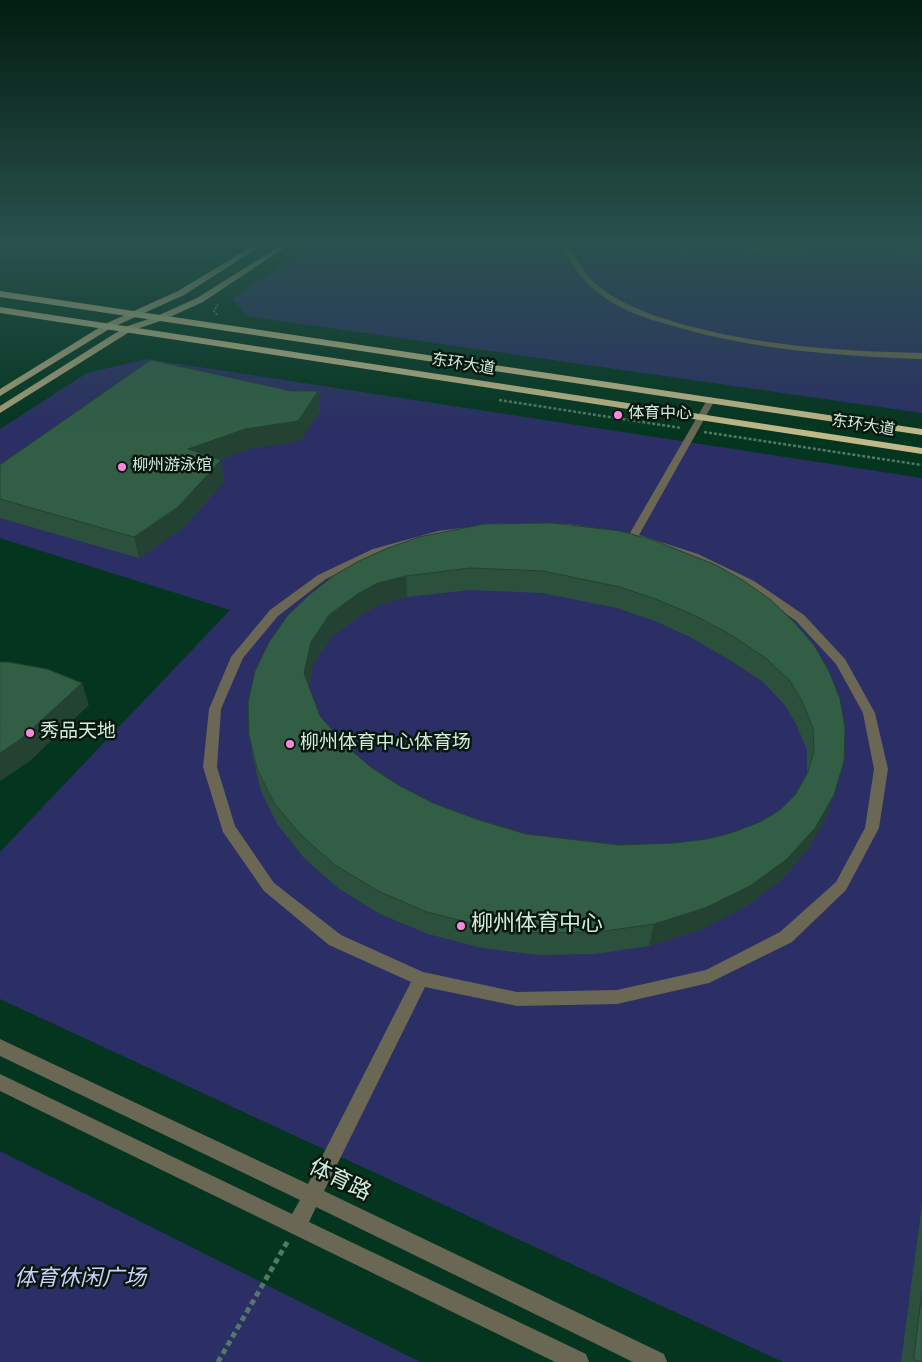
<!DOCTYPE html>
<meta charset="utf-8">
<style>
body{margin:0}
canvas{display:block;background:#04351f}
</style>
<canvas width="922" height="1362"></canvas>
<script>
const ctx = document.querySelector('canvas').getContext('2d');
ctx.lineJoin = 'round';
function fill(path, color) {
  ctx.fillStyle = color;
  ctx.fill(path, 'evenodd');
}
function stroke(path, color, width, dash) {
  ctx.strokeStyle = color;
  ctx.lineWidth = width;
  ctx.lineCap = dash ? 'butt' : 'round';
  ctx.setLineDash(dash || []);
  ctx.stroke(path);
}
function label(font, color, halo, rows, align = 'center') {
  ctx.font = font + ' Spectral,"Noto Sans SC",serif';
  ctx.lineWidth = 5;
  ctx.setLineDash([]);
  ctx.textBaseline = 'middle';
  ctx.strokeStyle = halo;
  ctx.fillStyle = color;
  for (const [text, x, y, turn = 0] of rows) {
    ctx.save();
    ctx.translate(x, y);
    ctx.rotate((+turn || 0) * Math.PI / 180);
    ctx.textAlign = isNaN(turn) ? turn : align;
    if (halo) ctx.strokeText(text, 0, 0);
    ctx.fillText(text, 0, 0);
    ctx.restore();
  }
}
fill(new Path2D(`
 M314,244H922V413L247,316L232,299Z
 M147,359L922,478V1362H783L0,999V852L230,610L0,538V429L87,373Z
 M0,1151L420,1362H0Z`), '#2c2e66');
stroke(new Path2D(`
 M672,244L684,250L693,246L691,244
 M731,244C755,251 779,253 804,250L803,244
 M892,244L890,246L922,252
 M579,247L598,244
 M296,250L305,244
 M217,315L214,311L219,303`), '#517965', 2, [2.5, 1]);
stroke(new Path2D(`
 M499,400L681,428
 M704,432L922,465`), '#517965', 2.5, [3, 2]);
stroke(new Path2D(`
 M218,1362L289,1239`), '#517965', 5, [5.5, 4]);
fill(new Path2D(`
 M562,244H568C576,258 584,273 596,284C619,304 649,314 678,323C758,346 839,351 922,353V359C838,356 755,350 673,326C647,319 619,310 597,292C581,280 570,262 562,244Z
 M711,397L715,400L639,535L698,554L754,581L804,615L845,659L875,713L888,769L879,828L846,890L792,942L709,983L617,1004L517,1006L425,987L324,1191L664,1354L667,1362H633L316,1207L309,1222L586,1354L589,1362H555L0,1091V1074L292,1214L300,1200L0,1056V1039L308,1184L411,982L329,945L264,891L223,832L203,767L209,709L231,657L270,610L318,575L373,549L438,531L502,523L568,524L630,533L707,400ZM502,529L568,530L631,540L690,558L746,585L796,621L836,664L863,713L874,769L865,828L836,882L780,932L706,970L617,990L517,992L423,972L341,935L274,883L235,826L217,767L221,709L243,658L278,616L326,579L381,553L439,537Z`), '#6a6754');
fill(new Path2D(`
 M256,244H264L184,295L111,328L0,396V389L105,324L178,291Z
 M283,244H290L203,302L163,320L131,331L0,413V406L125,327L157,316L197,298Z`), '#a9a27a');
fill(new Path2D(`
 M0,291L922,429V435L0,297Z
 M0,307L922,448V454L0,313Z`), '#c2b989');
fill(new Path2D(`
 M291,391H318L320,411L300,441L248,449L219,460L225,481L183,528L139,558L0,518V465Z
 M484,524L814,645L826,818L807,851L780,881L743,908L700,930L649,946L595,954L538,955L482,948L428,934L380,914L338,888L304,858L278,825L261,791L253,758L249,735L255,671ZM470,590L542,593L617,608L655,621L690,637L728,659L762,681L784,704L796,724L807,750V774L795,795L780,810L760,822L731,833L707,839L674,843L619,845L526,834L479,820L433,803L400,786L372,768L346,746L320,716L309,686L313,665L331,637L361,615L379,605L407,597Z
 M922,1204V1362H901Z`), '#2b513c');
fill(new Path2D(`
 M318,391L320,411L300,441L248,449L192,470L188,449Z
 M221,460L225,481L183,528L139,558L134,537Z
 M406,576L407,597L379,605L361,615L331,637L313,665L307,696L304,673L311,642L329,615L359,593L378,583Z
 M82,683L89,705L30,761L0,781V753Z
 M834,795L826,818L807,851L780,881L743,908L700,930L649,946L654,924Z`), '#234231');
const building = new Path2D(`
 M151,360L291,391H318L298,421L245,429L188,449L221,460L178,507L134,537L0,499V465Z
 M552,523L620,531L653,540L716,565L744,581L771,600L794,622L814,645L829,671L840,699L845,728L844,761L834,795L815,828L787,859L750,886L705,908L654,924L598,932L540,933L482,926L427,912L378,891L335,865L301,835L274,803L257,769L249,735L248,702L255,671L269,642L288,615L309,595L333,576L359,561L388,548L419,537L484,524ZM471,568L543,571L620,587L658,600L694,615L733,636L767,659L790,681L802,701L813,728L814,751L808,772L795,795L780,810L760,822L731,833L707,839L674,843L619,845L526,834L479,820L433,803L400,786L372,768L346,746L320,716L304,673L311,642L329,615L359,593L378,583L406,576Z
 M0,662H8L47,669L82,683L21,739L0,753Z
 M922,1291V1362H920L914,1359Z`);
fill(building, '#325e46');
stroke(building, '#234231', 1);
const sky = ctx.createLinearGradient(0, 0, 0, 434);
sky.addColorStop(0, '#021d11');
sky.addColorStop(0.56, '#29514d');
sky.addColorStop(1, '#29514d00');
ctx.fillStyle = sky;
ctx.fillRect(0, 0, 922, 434);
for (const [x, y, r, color] of [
 [618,415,5,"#ff85df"],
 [122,467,5,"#ff85df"],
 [30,733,5,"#ff85df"],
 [290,744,5,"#ff85df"],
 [461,926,5,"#ff85df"]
]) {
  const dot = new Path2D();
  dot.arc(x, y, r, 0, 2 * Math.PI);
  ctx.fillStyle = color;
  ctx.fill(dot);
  stroke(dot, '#06180e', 2);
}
label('16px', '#d3ebdc', '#06180e', [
 ["东环大道",463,366,9],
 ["东环大道",863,427,9]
]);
label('16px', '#d3ebdc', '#06180e', [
 ["体育中心",628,415],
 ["柳州游泳馆",132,467]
], 'left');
label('19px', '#d3ebdc', '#06180e', [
 ["秀品天地",40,733],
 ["柳州体育中心体育场",300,744]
], 'left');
label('22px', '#d3ebdc', '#06180e', [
 ["柳州体育中心",471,926]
], 'left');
label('22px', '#d3ebdc', '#06180e', [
 ["体育路",339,1182,26]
]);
label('italic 22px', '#cbd1fa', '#06180e', [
 ["体育休闲广场",80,1281]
]);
</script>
